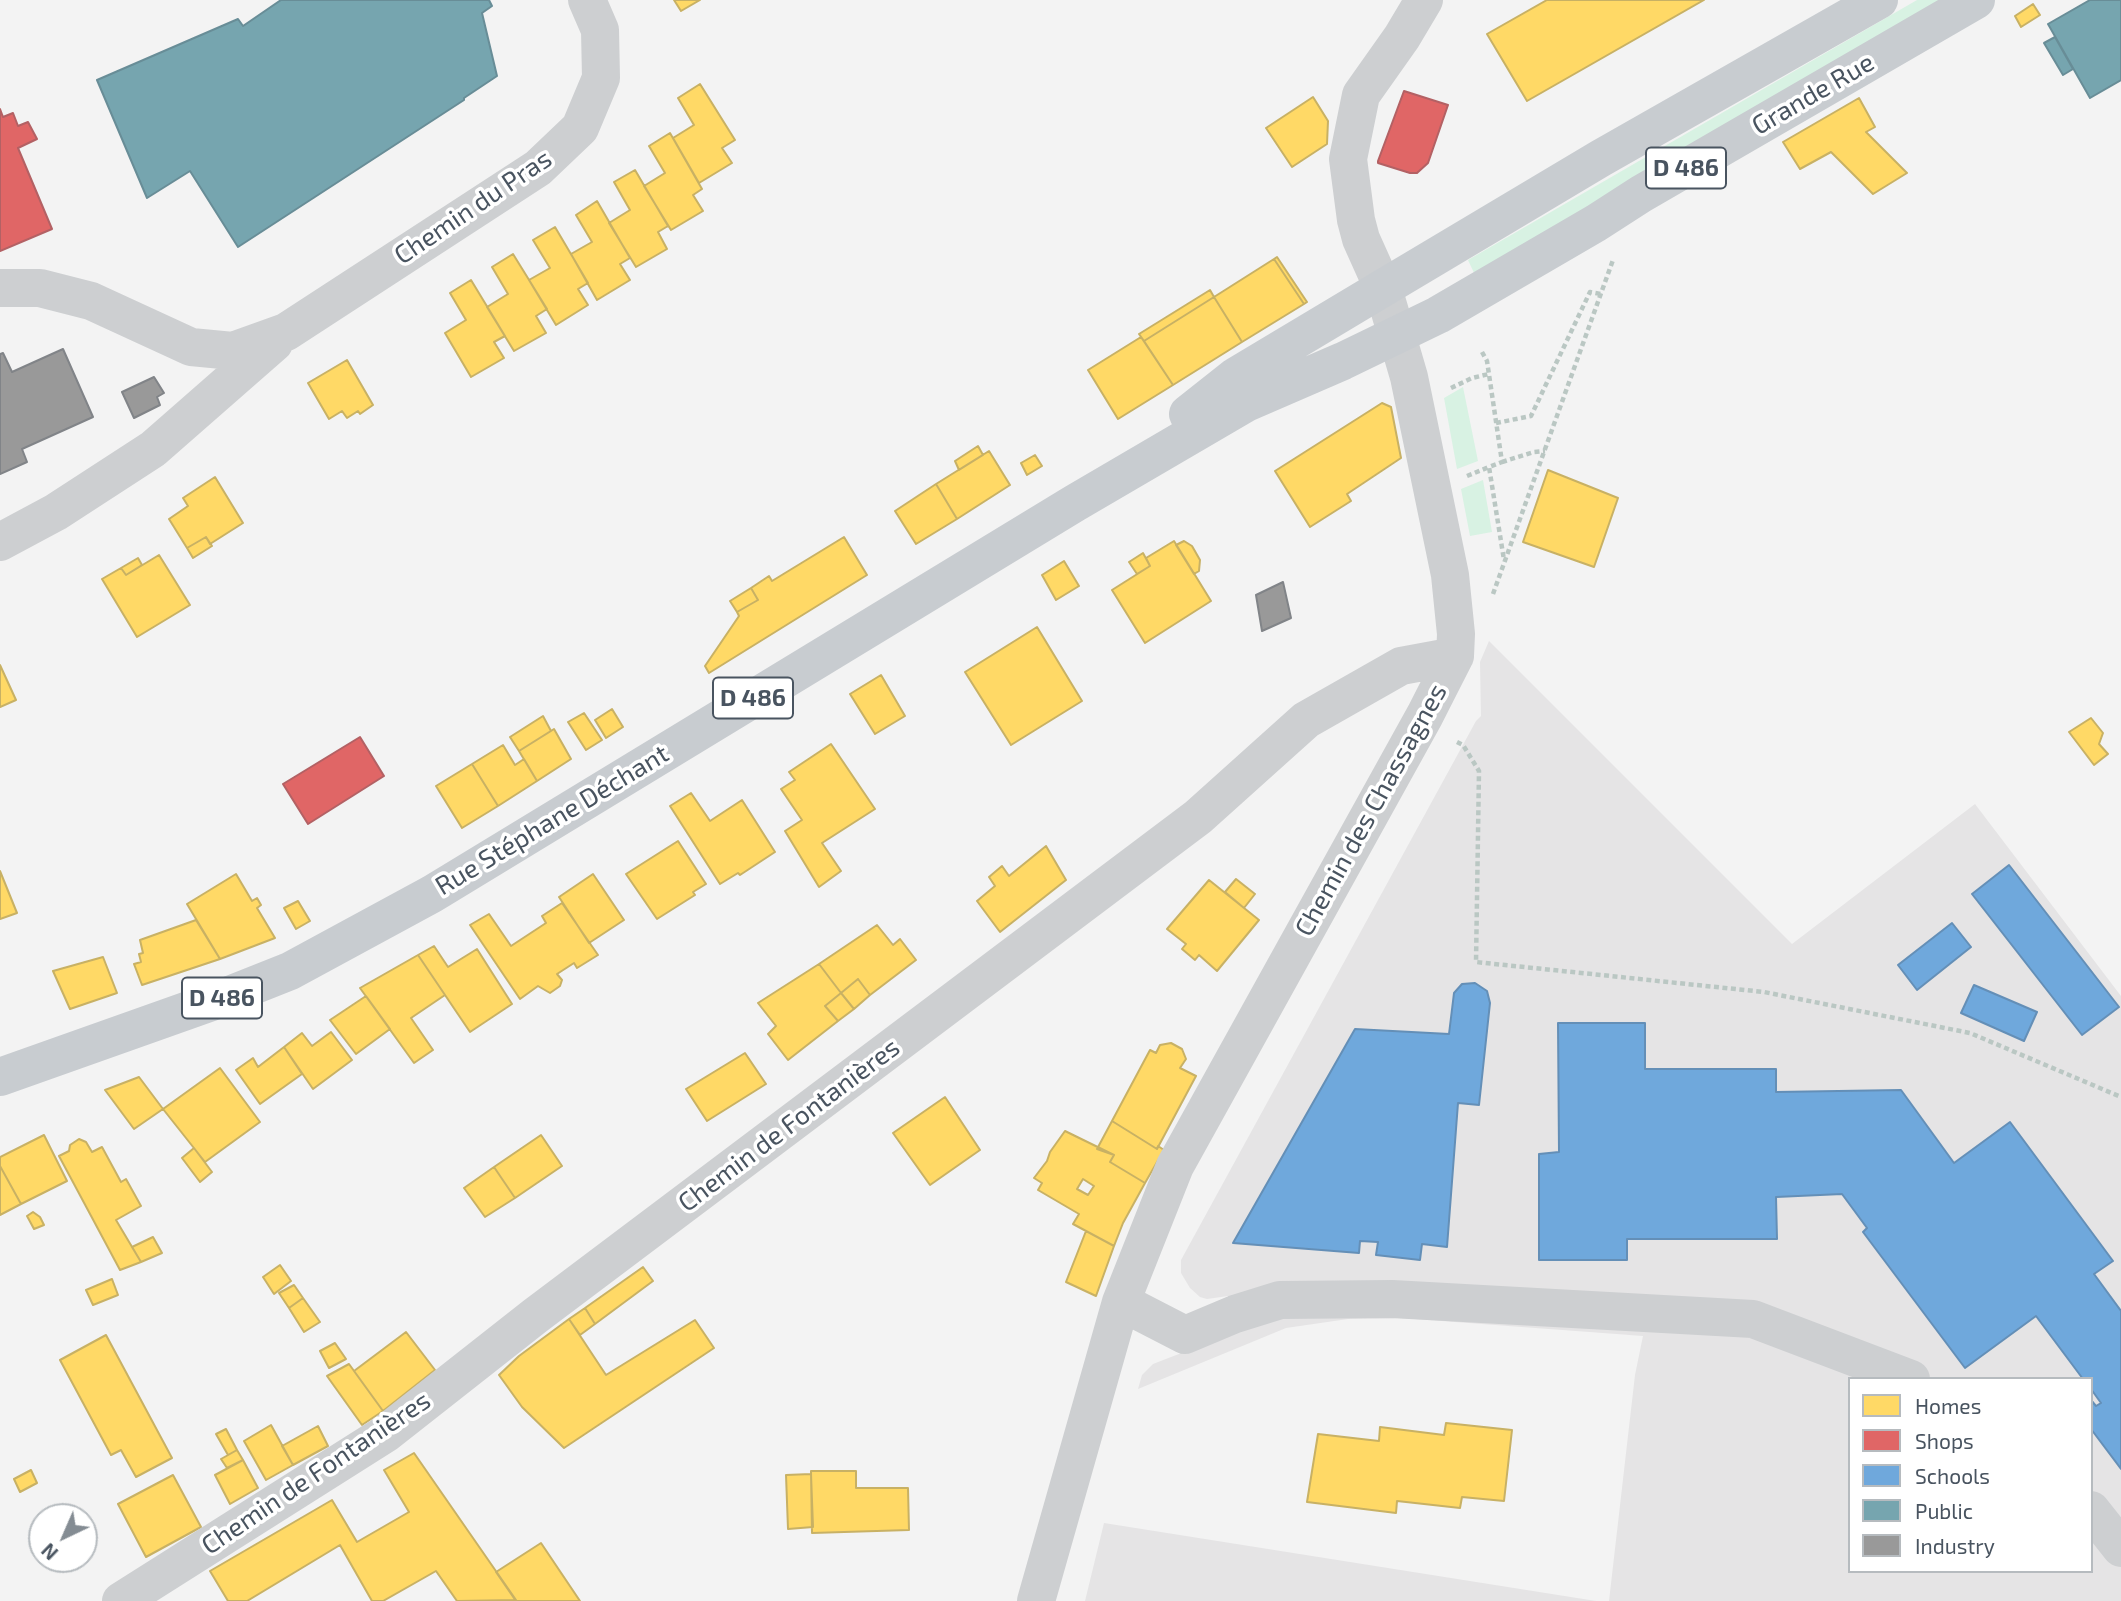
<!DOCTYPE html>
<meta charset="utf-8">
<style>
body{margin:0}
#map{position:relative;width:2121px;height:1601px;overflow:hidden;background:#f3f3f3;font-family:"Exo 2",sans-serif}
canvas{display:block}
.legend{position:absolute;left:1848px;top:1377px;width:245px;height:196px;box-sizing:border-box;background:#fff;border:2px solid #b6bbbf;margin:0;padding:9px 12px;list-style:none;font-size:21px;color:#495460}
.legend li{display:flex;align-items:center;gap:14px;height:35px}
.legend b{width:35px;border:2px solid #b6bbbf}
.north{position:absolute;left:28px;top:1503px;width:70px;height:70px;box-sizing:border-box;background:#fff;border:2px solid #b6bbbf;border-radius:50%;rotate:224deg;font-size:19px;font-weight:700;line-height:28px;text-align:center;color:#495460}
.north::after{content:'';display:block;margin:auto;width:24px;height:32px;background:#848c93;clip-path:polygon(50% 0,100% 100%,50% 72%,0 100%)}
</style>
<div id="map">
<canvas width="2121" height="1601"></canvas>
<ul class="legend">
<li><b style="height:19px;background:#ffd966"></b>Homes</li>
<li><b style="height:19px;background:#e06666"></b>Shops</li>
<li><b style="height:19px;background:#6fa8dc"></b>Schools</li>
<li><b style="height:19px;background:#76a5af"></b>Public</li>
<li><b style="height:19px;background:#999"></b>Industry</li>
</ul>
<div class="north">N</div>
</div>
<script>
const ctx = document.querySelector('canvas').getContext('2d');
ctx.lineJoin = 'round';
function fill(path, color) {
  ctx.fillStyle = color;
  ctx.fill(path, 'evenodd');
}
function stroke(path, color, width, dash) {
  ctx.strokeStyle = color;
  ctx.lineWidth = width;
  ctx.lineCap = dash ? 'butt' : 'round';
  ctx.setLineDash(dash || []);
  ctx.stroke(path);
}
function label(font, color, halo, rows, align = 'center') {
  ctx.font = font + ' "Exo 2",sans-serif';
  ctx.lineWidth = 7;
  ctx.setLineDash([]);
  ctx.textBaseline = 'middle';
  ctx.strokeStyle = halo;
  ctx.fillStyle = color;
  for (const [text, x, y, turn = 0] of rows) {
    ctx.save();
    ctx.translate(x, y);
    ctx.rotate((+turn || 0) * Math.PI / 180);
    ctx.textAlign = isNaN(turn) ? turn : align;
    if (halo) ctx.strokeText(text, 0, 0);
    ctx.fillText(text, 0, 0);
    ctx.restore();
  }
}
fill(new Path2D(`
 M1489,641L1792,944L1975,804L2121,996V1601H1609L1635,1375L1643,1336L1401,1318L1348,1319L1286,1328L1138,1389L1142,1375L1153,1364L1241,1330L1228,1296L1207,1299L1200,1297L1190,1288L1181,1273V1260L1476,721L1481,716L1480,662ZM1850,1379H2091V1571H1850Z
 M1104,1523L1596,1601H1085Z`), '#e5e4e5');
fill(new Path2D(`
 M1917,0H1955L1475,275L1468,260Z
 M1463,387L1478,461L1457,469L1444,398Z
 M1483,480L1492,532L1470,536L1461,489Z`), '#d8f2e3');
const homes = new Path2D(`
 M674,0H700L681,11Z
 M1547,0H1704L1527,101L1487,34Z
 M2033,4L2040,15L2021,27L2015,16Z
 M700,84L735,140L722,148L732,163L699,183L673,138L694,125L678,98Z
 M1313,97L1328,121L1327,144L1292,167L1266,128Z
 M1859,98L1875,127L1866,132L1907,173L1873,194L1831,152L1800,169L1783,142Z
 M670,133L702,189L693,195L703,211L671,230L644,186L665,173L649,146Z
 M635,170L668,226L658,232L667,249L636,267L609,223L630,210L614,182Z
 M597,201L630,258L620,264L630,280L597,300L571,254L592,242L576,215Z
 M555,227L588,283L578,289L588,305L556,325L529,280L550,268L533,240Z
 M513,254L547,309L536,316L546,333L514,351L487,307L508,294L492,267Z
 M1277,257L1307,302L1304,304L1274,259Z
 M1274,259L1304,304L1242,342L1214,297Z
 M471,280L505,336L494,342L504,358L471,377L445,333L466,320L450,293Z
 M1210,290L1214,297L1144,341L1139,334Z
 M1214,297L1242,342L1173,385L1144,341Z
 M1141,337L1173,385L1118,419L1088,370Z
 M347,360L373,405L360,414L358,411L347,418L342,411L329,419L308,383Z
 M1382,403L1391,407L1401,458L1347,494L1351,501L1310,527L1275,471Z
 M978,446L983,455L959,470L955,461Z
 M989,451L1010,485L957,519L936,484Z
 M1035,455L1042,466L1027,475L1021,463Z
 M1548,470L1618,498L1594,567L1523,542Z
 M215,477L243,523L210,544L206,537L187,548L169,519L188,506L183,498Z
 M936,484L957,519L916,544L895,511Z
 M206,537L212,546L193,558L187,548Z
 M844,537L867,575L709,673L705,666L739,616L737,612L758,600L751,588L769,576L772,581Z
 M1174,541L1211,601L1145,643L1112,590L1150,566L1146,558Z
 M1184,541L1192,546L1200,560L1199,571L1194,574L1176,545Z
 M1143,553L1150,566L1137,574L1129,562Z
 M159,555L190,605L137,637L102,579L121,568L126,575Z
 M138,558L142,565L126,575L121,568Z
 M1064,561L1079,586L1056,600L1042,575Z
 M751,588L758,600L737,612L730,601Z
 M1037,627L1082,701L1011,745L965,672Z
 M0,665L16,700L0,707Z
 M881,675L905,716L875,734L850,694Z
 M612,709L623,727L606,738L595,720Z
 M584,713L602,740L586,750L568,722Z
 M543,716L551,731L519,751L510,737Z
 M2091,718L2103,733L2099,744L2108,754L2094,765L2069,732Z
 M554,729L571,759L537,781L519,751Z
 M831,744L875,809L822,843L841,871L819,887L785,831L802,820L781,789L795,780L789,772Z
 M503,745L515,765L524,759L537,781L498,806L472,764Z
 M472,764L498,806L462,828L436,786Z
 M691,793L710,821L742,800L775,852L740,875L738,873L720,884L670,806Z
 M678,841L706,884L693,892L695,895L657,919L626,874Z
 M1046,846L1066,880L1000,932L977,901L995,886L989,877L1002,866L1009,876Z
 M0,871L17,913L0,919Z
 M236,874L252,901L257,898L261,905L257,908L275,938L220,959L187,904Z
 M593,874L624,920L589,943L559,897Z
 M1236,879L1255,894L1244,908L1225,892Z
 M1209,880L1259,920L1217,971L1199,955L1195,960L1182,949L1186,944L1167,929Z
 M298,901L310,921L296,929L284,908Z
 M562,903L598,955L577,968L574,963L557,974L562,980L560,986L550,993L538,986L520,999L470,925L489,914L511,946L546,923L542,916Z
 M196,920L220,959L142,985L134,964L141,962L139,954L143,953L140,940Z
 M877,925L893,945L900,939L916,960L870,995L858,979L841,993L819,964Z
 M434,946L448,967L477,949L512,1004L470,1032L418,955Z
 M418,955L445,995L411,1018L433,1050L414,1063L360,988Z
 M103,957L117,993L70,1009L53,971Z
 M819,964L841,993L825,1006L838,1021L788,1060L768,1034L776,1026L758,1003Z
 M858,979L870,995L854,1009L841,993Z
 M841,993L854,1009L838,1021L825,1006Z
 M366,996L390,1029L356,1054L330,1020Z
 M331,1032L352,1060L313,1089L284,1047L302,1033L312,1046Z
 M1171,1043L1182,1049L1186,1059L1180,1068L1196,1076L1157,1149L1112,1121L1150,1050L1156,1053L1160,1045Z
 M284,1047L302,1074L260,1104L236,1070L253,1058L258,1067Z
 M745,1053L766,1084L707,1121L686,1089Z
 M220,1068L260,1122L205,1162L163,1109Z
 M139,1077L163,1109L134,1129L105,1090Z
 M945,1097L980,1150L930,1185L893,1133Z
 M1112,1121L1157,1149L1158,1146L1164,1150L1145,1183L1110,1162L1114,1155L1097,1149Z
 M1065,1131L1114,1155L1110,1162L1145,1183L1123,1223L1114,1246L1073,1224L1079,1214L1038,1190L1042,1183L1034,1178L1047,1161L1050,1152ZM1083,1179L1094,1186L1088,1195L1077,1189Z
 M44,1135L67,1181L21,1204L0,1166V1157Z
 M541,1135L562,1166L515,1198L494,1167Z
 M79,1139L86,1142L92,1152L102,1147L121,1182L126,1179L141,1206L116,1220L141,1262L120,1270L59,1156L69,1151L70,1145Z
 M194,1148L212,1172L200,1182L182,1158Z
 M0,1166L21,1204L0,1215Z
 M494,1167L515,1198L485,1217L464,1188Z
 M33,1212L40,1217L44,1225L34,1229L27,1216Z
 M1086,1231L1114,1246L1096,1296L1066,1282Z
 M153,1237L162,1253L141,1262L132,1247Z
 M280,1265L291,1281L274,1294L263,1277Z
 M643,1267L653,1281L595,1324L585,1308Z
 M112,1279L118,1295L93,1305L86,1290Z
 M294,1285L303,1298L289,1308L279,1293Z
 M303,1298L320,1322L304,1332L289,1308Z
 M585,1308L595,1324L580,1335L569,1319Z
 M569,1319L606,1375L695,1320L714,1348L564,1448L522,1407L499,1375L519,1356Z
 M406,1332L435,1370L383,1411L354,1371Z
 M106,1335L172,1458L136,1477L121,1450L111,1455L60,1360Z
 M335,1343L346,1359L329,1368L320,1351Z
 M349,1364L383,1411L362,1425L327,1376Z
 M1446,1423L1512,1430L1504,1501L1462,1497L1460,1508L1397,1501L1396,1513L1307,1502L1318,1434L1379,1441L1380,1427L1444,1435Z
 M271,1425L293,1465L266,1480L244,1441Z
 M318,1426L328,1446L293,1465L282,1446Z
 M226,1429L237,1450L228,1455L216,1434Z
 M237,1450L243,1460L227,1468L221,1459Z
 M414,1453L516,1600L457,1601L436,1571L383,1601H372L340,1545L247,1601H228L210,1571L332,1500L357,1542L409,1512L384,1470Z
 M243,1460L258,1488L230,1504L215,1475Z
 M31,1470L37,1483L20,1492L14,1479Z
 M811,1471H856V1488H908L909,1530L812,1533Z
 M811,1474L813,1527L788,1529L786,1475Z
 M173,1475L201,1527L146,1557L118,1504Z
 M541,1543L580,1601H516L496,1572Z`);
fill(homes, '#ffd966');
stroke(homes, '#c8b164', 2);
const shops = new Path2D(`
 M1404,91L1448,105L1428,163L1417,173H1410L1378,163V161Z
 M0,109L3,117L13,113L18,126L28,122L37,139L18,148L52,229L0,251Z
 M360,737L384,776L308,824L283,784Z`);
fill(shops, '#e06666');
stroke(shops, '#b36164', 2);
const schools = new Path2D(`
 M2009,865L2119,1007L2082,1035L1972,894Z
 M1952,923L1971,947L1917,990L1898,965Z
 M1475,983L1487,991L1490,1003L1479,1105L1458,1103L1447,1247L1422,1244L1420,1260L1376,1255L1378,1242L1360,1241L1359,1253L1233,1243L1355,1029L1449,1034L1454,993L1462,984Z
 M1974,985L2037,1012L2024,1041L1961,1013Z
 M1558,1023H1645V1069H1776V1092L1901,1090L1954,1163L2010,1122L2113,1261L2094,1274L2121,1311V1469L2091,1429V1400L2096,1406L2101,1403L2091,1389V1379H2083L2036,1316L1965,1368L1863,1232L1867,1228L1842,1194L1776,1197L1777,1239H1627V1260H1539V1154L1559,1152Z`);
fill(schools, '#6fa8dc');
stroke(schools, '#648fb7', 2);
const public = new Path2D(`
 M281,0H489L492,6L482,13L497,76L464,98V100L238,247L190,171L147,198L97,80L238,19L243,26Z
 M2090,0H2121V80L2090,98L2048,24Z
 M2055,37L2073,69L2063,75L2044,43Z`);
fill(public, '#76a5af');
stroke(public, '#688d97', 2);
const industry = new Path2D(`
 M63,349L93,417L22,449L27,462L0,474V354L3,353L12,372Z
 M154,377L164,393L157,397L160,405L134,418L122,392Z
 M1283,582L1291,618L1262,631L1256,595Z`);
fill(industry, '#999');
stroke(industry, '#818488', 2);
stroke(new Path2D(`
 M1482,352L1487,361L1502,462L1489,467L1504,560
 M1451,388L1472,378L1489,374
 M1496,423L1531,416L1590,292L1601,294
 M1502,462L1534,452L1545,451
 M1467,476L1489,467
 M1493,594L1613,260
 M1457,742L1463,745L1479,771L1476,962L1764,992L1970,1033L2121,1097`), '#bac7c3', 4.5, [5, 3.5]);
stroke(new Path2D(`
 M0,288H40L91,301L191,347L233,351L286,332L538,168L580,128L601,78L600,30L587,0
 M0,542L56,512L153,449L274,343
 M1121,1302L1185,1335L1235,1314L1280,1300L1392,1299L1753,1319L1911,1379
 M2091,1510L2121,1548
 M121,1601L385,1434L535,1316L1198,817L1306,720L1401,666L1455,656
 M1036,1601L1121,1302L1175,1166L1425,715L1455,656L1456,634L1450,575L1409,377L1383,288L1361,239L1356,220L1348,159L1361,95L1402,37L1424,0`), '#cdcfd1', 38);
stroke(new Path2D(`
 M1188,414L1236,376L1383,288L1601,158L1879,0
 M0,1077L217,1000L290,971L432,894L1075,503L1246,403L1343,361L1438,315L1596,223L1641,194L1976,0`), '#c8ccd0', 38);
for (const [x, y, w] of [
 [1686,168,80],
 [753,698,80],
 [222,998,80]
]) {
  const box = new Path2D();
  box.roundRect(x - w / 2, y - 20.5, w, 41, 5);
  ctx.fillStyle = '#fff';
  ctx.fill(box);
  stroke(box, '#495460', 2);
}
label('bold 24px', '#495460', null, [
 ["D 486",1686,168],
 ["D 486",753,698],
 ["D 486",222,998]
]);
label('26px', '#495460', '#fff', [
 ["Grande Rue",1813,94,-30],
 ["Chemin du Pras",473,207,-34],
 ["Chemin des Chassagnes",1371,810,-61],
 ["Rue Stéphane Déchant",552,820,-31],
 ["Chemin de Fontanières",789,1125,-37],
 ["Chemin de Fontanières",316,1473,-34]
]);
</script>
